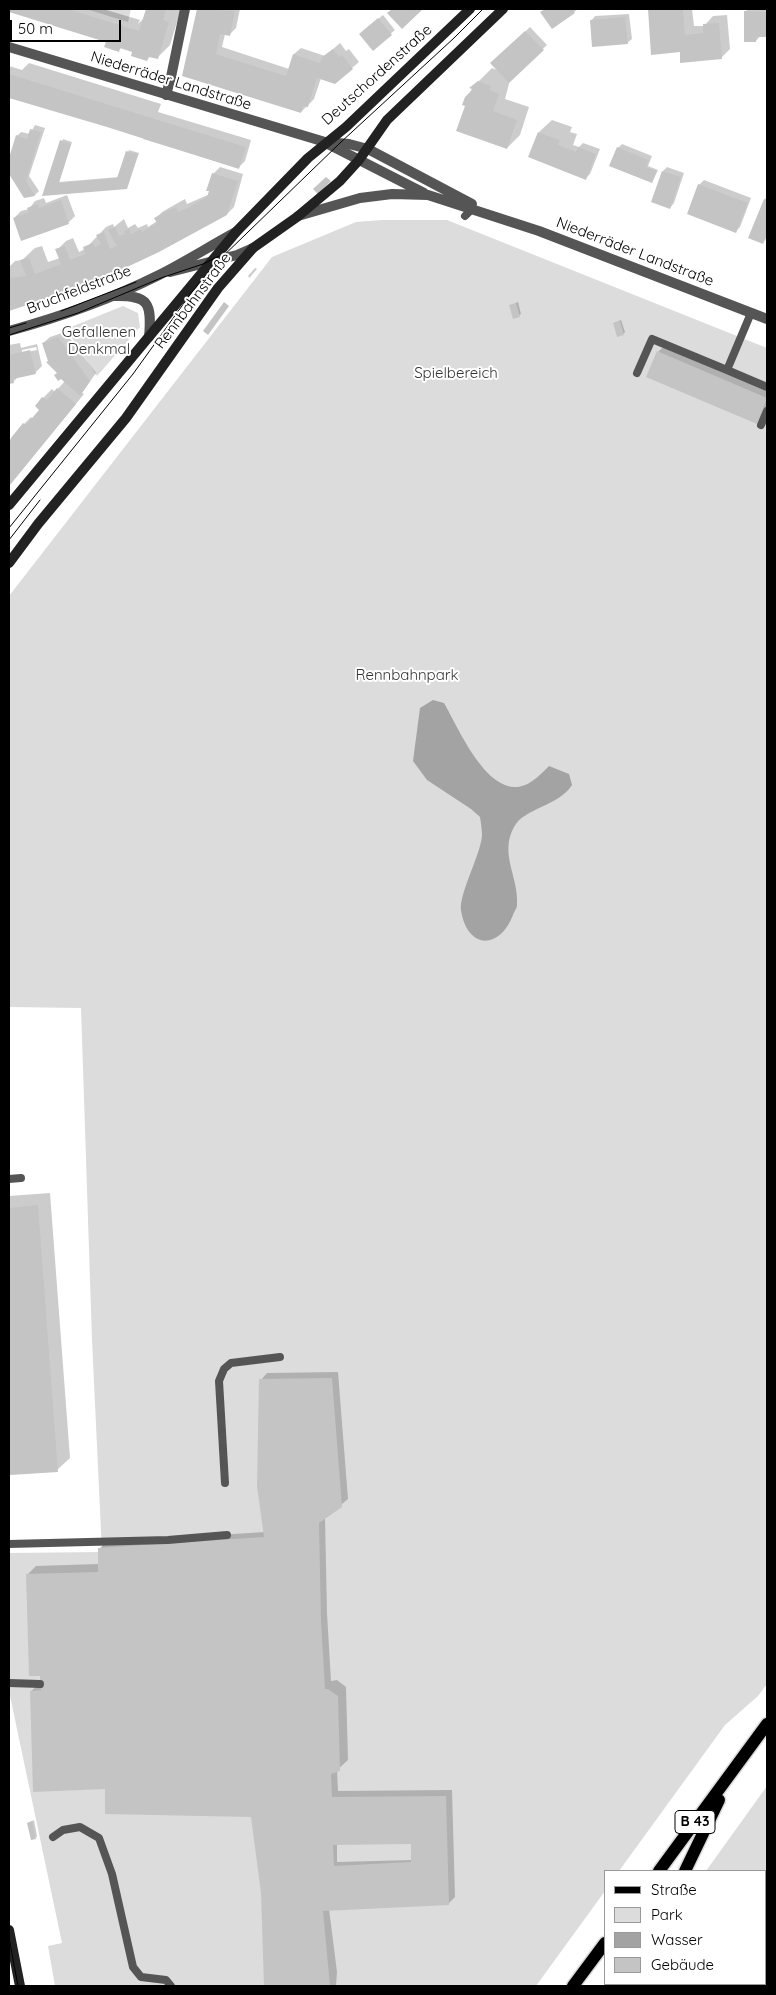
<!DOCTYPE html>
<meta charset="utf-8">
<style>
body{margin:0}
#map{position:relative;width:776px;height:1995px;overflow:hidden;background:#fff;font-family:Quicksand,sans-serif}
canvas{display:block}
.frame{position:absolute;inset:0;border:10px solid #000;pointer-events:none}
.legend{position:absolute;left:604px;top:1870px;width:162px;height:115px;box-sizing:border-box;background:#fff;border:1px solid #999;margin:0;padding:6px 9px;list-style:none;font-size:15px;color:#000}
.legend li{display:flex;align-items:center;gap:10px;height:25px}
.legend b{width:25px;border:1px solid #999}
.scale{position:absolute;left:10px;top:20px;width:111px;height:22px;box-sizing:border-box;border:2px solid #000;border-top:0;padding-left:6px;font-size:15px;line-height:18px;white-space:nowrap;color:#000;-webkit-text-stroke:4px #fff;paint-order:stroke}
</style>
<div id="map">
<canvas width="776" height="1995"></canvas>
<div class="frame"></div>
<ul class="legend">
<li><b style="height:6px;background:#000"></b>Straße</li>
<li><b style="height:14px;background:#dcdcdc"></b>Park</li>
<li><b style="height:14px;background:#a3a3a3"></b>Wasser</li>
<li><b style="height:14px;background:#c4c4c4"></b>Gebäude</li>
</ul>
<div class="scale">50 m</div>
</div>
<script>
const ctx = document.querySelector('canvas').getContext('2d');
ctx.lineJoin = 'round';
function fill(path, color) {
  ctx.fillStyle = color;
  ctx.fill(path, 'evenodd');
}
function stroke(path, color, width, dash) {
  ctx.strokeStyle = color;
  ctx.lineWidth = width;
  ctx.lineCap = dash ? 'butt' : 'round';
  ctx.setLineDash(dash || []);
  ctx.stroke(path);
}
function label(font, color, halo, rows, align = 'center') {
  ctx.font = font + ' Quicksand,sans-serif';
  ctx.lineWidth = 4;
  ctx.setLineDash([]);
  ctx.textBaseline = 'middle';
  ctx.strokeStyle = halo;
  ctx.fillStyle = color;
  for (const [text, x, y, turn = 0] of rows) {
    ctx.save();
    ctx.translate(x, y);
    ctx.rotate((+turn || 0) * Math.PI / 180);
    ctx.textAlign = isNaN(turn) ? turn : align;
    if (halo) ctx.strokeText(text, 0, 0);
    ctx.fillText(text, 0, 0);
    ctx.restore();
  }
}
fill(new Path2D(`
 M86,9H131L128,22Z
 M382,220H447L767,348V1684L758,1696L725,1725L619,1871H605V1891L536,1986H55L48,1946L62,1943L9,1691V1553L102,1552L92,1340L81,1008L9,1007V596L272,257L356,222Z
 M123,306L138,313L140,327L97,376L66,329Z
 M767,1786V1986H661L662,1984H765V1871H706Z`), '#dcdcdc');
fill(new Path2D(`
 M433,700L444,703C458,727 482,785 514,787C528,788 540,775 549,766L569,774L572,785C559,806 524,808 514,827C499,854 519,877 517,905C517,908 514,912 513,915C499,951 467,949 461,910C459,894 480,856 482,836C482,830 481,823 480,817L471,809L427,780L413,761L420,708Z`), '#a3a3a3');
fill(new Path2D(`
 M9,9H103L140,20L138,24L144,18L147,9H181L170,45L157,58L150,56L147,59L134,51L122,47L119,50L107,42L9,11Z
 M198,9H240L236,28L230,34H225L222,47L289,69L294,54L301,48L325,56L340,43L346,51L349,49L359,62L352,68L321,78L314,99L301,112L183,75Z
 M545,9H578L553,28L542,12Z
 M649,9H692L694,26H704L713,16L727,15L730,49L721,58L681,51L652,53Z
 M748,9H767V36L761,35L756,41L745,12Z
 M629,14L632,39L627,43L591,21L595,16Z
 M383,15L395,30L373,49L365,30Z
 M530,27L547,45L510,80L505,99L529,107L520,135L507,148L472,88L492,68L500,71L505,51Z
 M29,63L161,104L158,112L251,140L245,161L238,168L143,139L144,137L10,97L9,99V66L22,70Z
 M552,120L572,127L570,132L577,134L573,145L579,147L583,143L600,149L590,174L586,178L539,132Z
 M35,125L45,128L29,176L39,191L35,195L24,197L9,172V160L17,136L21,132L30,134Z
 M63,139L72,142L59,182L119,177L129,150L139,153L128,185L126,187L44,195Z
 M622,144L652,156L648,166L658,170L652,182L618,148Z
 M220,167L243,174L234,207L227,214L57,294L9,310V267L15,261L22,260L35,248L42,246L48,262L60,258L57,250L66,241L73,238L79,252L85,249L106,227L113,224L114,227L124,219L128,228L135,224L138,228L147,224L148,227L157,221L156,218L162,212L176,204L185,199L187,204L210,194L213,174Z
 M667,167L684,173L674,203L670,208L663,171Z
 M704,180L751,198L740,227L736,231L699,185Z
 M67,195L75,216L69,222L22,239L14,218L21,211L29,209L35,201L44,198L46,203Z
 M767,197V237L763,243L765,199Z
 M255,268L257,269L251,276L250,278L248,276Z
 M518,302L521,314L514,318L511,305Z
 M621,320L625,332L623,334L614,323Z
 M65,332L96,373L82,393L84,394L9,486V445L24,424L31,417L33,419L41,409L37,406L43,398L52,389L55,392L65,381L49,361L43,343L50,337Z
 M20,343L21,348L37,344L42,366L35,373L18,377L13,382L9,383V345ZM36,347L37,350L22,353V350Z
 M667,343L767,385V409L765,413L756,422L658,352Z
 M50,1193L70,1458L57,1470L11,1474L9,1438V1196Z
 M338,1372L348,1499L325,1518L327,1613L331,1681L337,1680L346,1687L348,1760L337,1770L338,1791L452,1790L455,1897L448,1904L329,1909L337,1972L336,1986H227L265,1985L262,1893L252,1816L106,1790L31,1691L42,1682L27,1575L36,1566L99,1564V1549L106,1542L265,1532L261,1380L267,1373ZM337,1843H412L413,1860L337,1862Z
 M34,1820L37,1836L36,1838L28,1823Z`), '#0003');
fill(new Path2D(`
 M9,9H68L139,31L146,9H174L173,11L166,10L163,20L169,22L158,59L149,57L147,61L131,56L132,52L120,48L119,52L104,47L106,42L9,12Z
 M197,9L235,11L230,36L220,34L216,54L286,76L293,54L320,63L322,57L333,49L339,57L342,55L353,69L335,84L317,78L308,107L303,106L301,113L182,76Z
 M392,9H423L402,29L387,13Z
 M545,9H572L575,13L552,29L540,12Z
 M648,9H683L685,35L703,33V24L719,23L722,59L680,63V52L651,55Z
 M744,11L767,12V37H756V42H744Z
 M625,17L628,44L592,47L590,20Z
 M378,18L392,35L373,51L359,34Z
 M525,31L544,50L509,83L490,63Z
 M9,74L246,147L239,169L107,127L9,98Z
 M478,81L491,86L489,90L499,94L493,111L517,120L507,149L456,131L465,106L462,105L465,97L470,92L472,89L469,88Z
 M30,129L41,132L26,181L35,196L24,198L9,174V158L16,135L27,139Z
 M538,132L560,140L558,145L576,152L578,147L596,154L586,180L528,157Z
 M60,140L71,144L59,183L117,178L126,151L138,154L127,189L42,196Z
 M617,147L649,160L646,167L657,171L652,183L609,166Z
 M662,171L681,177L670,209L651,202Z
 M212,173L238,181L227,215L159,252L108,276L61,294L9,311V271L11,278L26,276L20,260L29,258L35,274L61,264L55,249L65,246L70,260L85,254L83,247L93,243L95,247L101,244L96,235L104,232L110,249L117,246L108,230L115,227L119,236L125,234L124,231L129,229L131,234L140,229L142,232L157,223L154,218L165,212L176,207L178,212L189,207L207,197L209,191H206Z
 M326,177L331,181L318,194L313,189Z
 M698,184L748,203L736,233L687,214Z
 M764,199L767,200V234L763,244L748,238Z
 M61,200L69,224L21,241L13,218L29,212L27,208L37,204L39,208Z
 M224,302L229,306L208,335L203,331Z
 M516,303L520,317L513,319L509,305Z
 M620,321L624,335L617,337L613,323Z
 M58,337L90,381L80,396L61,379L58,381L54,375L57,373L46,362L48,361L42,343Z
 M30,350L36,374L13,379L14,383L9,384V355Z
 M657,351L767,398L757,424L646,377Z
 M57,388L76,404L9,486V443L11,438L23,423L26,425L39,410L35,406L42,397L47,400Z
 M38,1205L58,1472L10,1475L9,1208Z
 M332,1378L342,1507L319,1523L321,1621L325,1689H328L338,1696L340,1771L331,1774L332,1797L446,1796L449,1905L323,1911L330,1986H264L261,1893L251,1817L105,1814V1789L33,1792L30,1691L41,1690L40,1684V1676H29L26,1574L98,1572V1548L264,1537L257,1486L259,1379ZM411,1844V1862L334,1866L333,1845Z
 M32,1821L36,1839L31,1840L27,1823Z`), '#c4c4c4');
const primary = new Path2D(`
 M659,1871L767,1724
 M685,1871L719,1800
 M573,1986L605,1943
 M651,1986V1984`);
stroke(primary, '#dbdbdb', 15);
stroke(new Path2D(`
 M465,216L473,208
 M751,313L727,370L767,387
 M637,373L652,339L727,370
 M761,425L767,411
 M9,1179L21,1178
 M225,1483L219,1381L224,1369L231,1363L280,1357
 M9,1544L168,1540L227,1535
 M9,1683L40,1684
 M53,1837L63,1830L80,1827L99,1838L112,1874L133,1967L141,1977L166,1980L171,1986`), '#555', 8);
stroke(new Path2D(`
 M9,47L325,142
 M166,95L171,77L185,9`), '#555', 10);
stroke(new Path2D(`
 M325,142L349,144L368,149L472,204
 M328,144L424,193
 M298,216L360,198L392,194L428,195L539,231L767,319
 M170,272L237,255L253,248
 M114,296C149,295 152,303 149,337
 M9,331C60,317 111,299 159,275C185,262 210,246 236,232`), '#555', 10);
stroke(new Path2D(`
 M9,505L236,232L308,158L346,127L470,9
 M9,563L38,524L126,418L218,288L253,248L297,217L340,181L359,160L387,120L503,9
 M9,1930L20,1986`), '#222', 10);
stroke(primary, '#000', 12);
stroke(new Path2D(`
 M61,311L136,282
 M9,328L26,323
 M9,335L78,313L161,278L203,264L219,256
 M9,528L133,374L192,292L216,263L340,143L454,38L483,9
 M9,540L40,500
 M9,1938L18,1986`), '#000', 1);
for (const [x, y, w] of [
 [695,1822,40]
]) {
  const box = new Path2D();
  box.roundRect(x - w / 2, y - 11.5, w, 23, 4);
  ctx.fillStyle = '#fff';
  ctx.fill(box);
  stroke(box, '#000', 1);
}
label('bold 14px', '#000', null, [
 ["B 43",695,1822]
]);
label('15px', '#000', '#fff', [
 ["Deutschordenstraße",377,75,-42],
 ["Niederräder Landstraße",171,81,17],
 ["Niederräder Landstraße",635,252,21],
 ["Bruchfeldstraße",79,290,-21],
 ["Rennbahnstraße",193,301,-53]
]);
label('15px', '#333', '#fff', [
 ["Gefallenen",99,332],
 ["Denkmal",99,349],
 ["Spielbereich",456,373],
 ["Rennbahnpark",407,675]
]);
</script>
